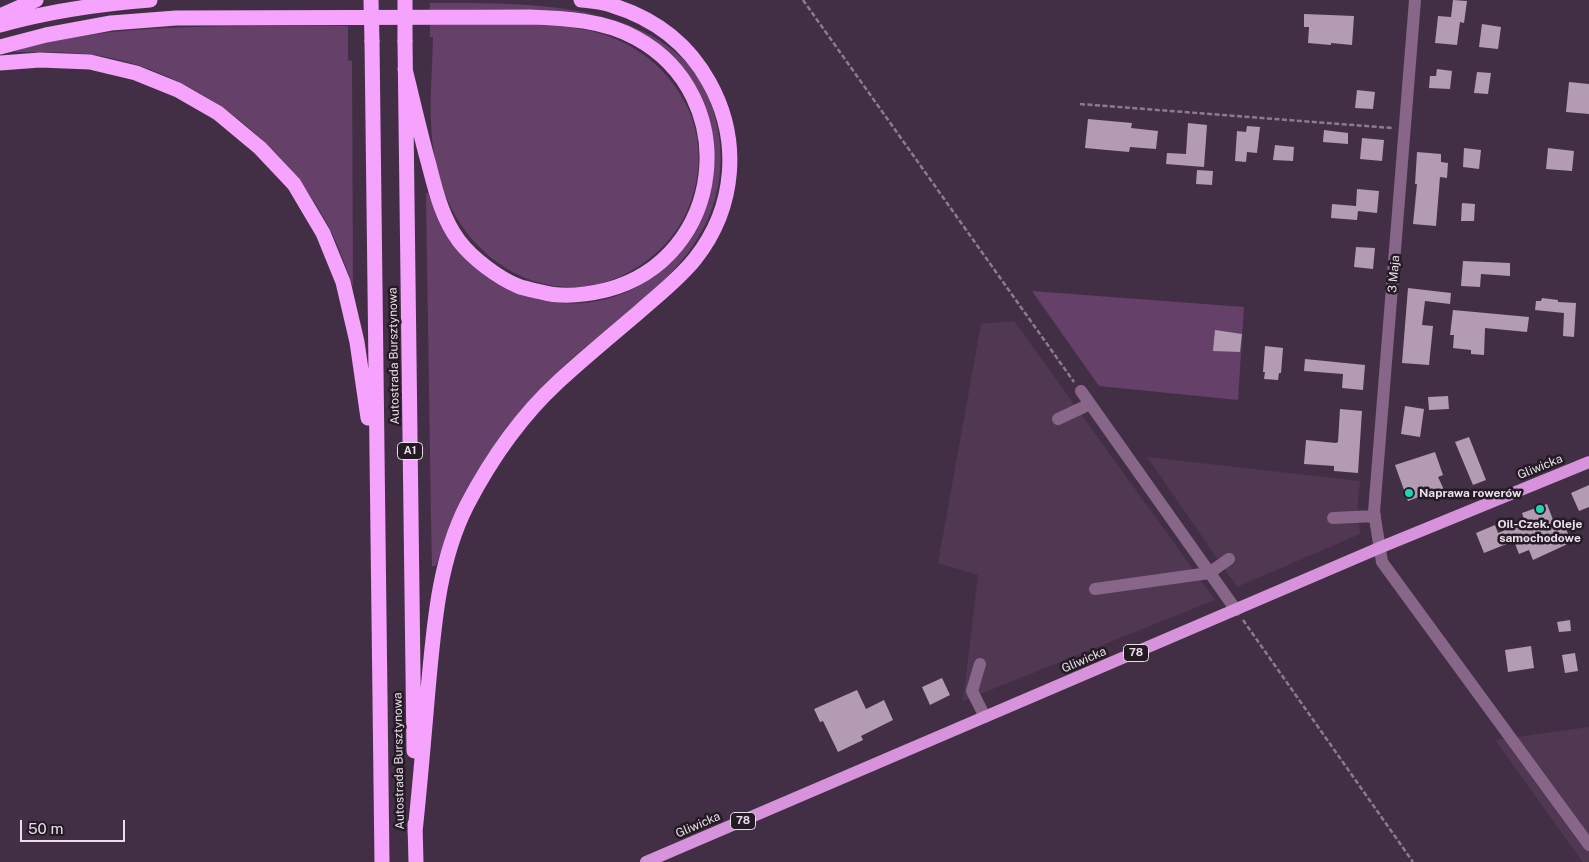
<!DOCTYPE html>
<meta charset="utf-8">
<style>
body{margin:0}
#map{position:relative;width:1589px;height:862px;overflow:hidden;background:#432f45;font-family:"Public Sans",sans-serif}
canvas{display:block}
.scale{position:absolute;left:20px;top:820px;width:105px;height:22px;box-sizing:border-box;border:2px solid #eadeeb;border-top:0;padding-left:6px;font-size:15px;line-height:18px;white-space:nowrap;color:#eadeeb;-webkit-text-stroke:4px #241b25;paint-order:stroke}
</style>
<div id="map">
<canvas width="1589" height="862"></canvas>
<div class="scale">50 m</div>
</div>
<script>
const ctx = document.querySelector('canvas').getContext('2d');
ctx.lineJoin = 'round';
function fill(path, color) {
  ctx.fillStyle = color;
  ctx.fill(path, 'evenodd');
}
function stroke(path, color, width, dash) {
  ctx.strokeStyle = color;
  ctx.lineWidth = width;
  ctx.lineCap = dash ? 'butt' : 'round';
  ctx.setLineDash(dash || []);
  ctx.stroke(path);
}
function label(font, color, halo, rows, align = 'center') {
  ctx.font = font + ' "Public Sans",sans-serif';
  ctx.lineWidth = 5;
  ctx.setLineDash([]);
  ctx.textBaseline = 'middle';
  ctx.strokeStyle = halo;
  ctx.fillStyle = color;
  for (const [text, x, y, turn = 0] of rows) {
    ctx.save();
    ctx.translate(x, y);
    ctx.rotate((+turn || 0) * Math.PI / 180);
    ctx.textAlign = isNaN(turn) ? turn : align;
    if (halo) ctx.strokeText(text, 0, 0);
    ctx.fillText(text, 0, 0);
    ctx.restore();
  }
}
fill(new Path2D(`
 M1014,321L1215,600L963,701L978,575L938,563L981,324Z
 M1147,457L1360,481L1357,510L1360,534L1237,587Z
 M1589,727V862H1583L1495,740Z`), '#503752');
fill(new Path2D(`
 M430,3C515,3 626,0 686,62C702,81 712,101 717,125C726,166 718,209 694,244C663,291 609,325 567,363C500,424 465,481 436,566H432L431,520L426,193H428C435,214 447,229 461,246C467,254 473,264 480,271C495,286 517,294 536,299C653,329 751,206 701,98C682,56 644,27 600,16C578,11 555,10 533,10C499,9 464,9 430,10Z
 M430,24C484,24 543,19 595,32C633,42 664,65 683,99C698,124 702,155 696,183C690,213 674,240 649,259C567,323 464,270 439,176C426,130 432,84 433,37H430Z
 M248,26H348V60L352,61L353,287C346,267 339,247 329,227C285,142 196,73 101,56C72,51 43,52 14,52C31,45 48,42 66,39C126,27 187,27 248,26Z
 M1032,291L1244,307L1238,400L1099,386Z`), '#654068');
fill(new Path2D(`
 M1453,0L1467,1L1464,23L1460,22L1457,45L1435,43L1438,16L1451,17Z
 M1304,14L1354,16L1352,45L1331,43V45L1308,43L1309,27H1304Z
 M1482,24L1501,27L1498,49L1479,47Z
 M1437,69L1452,71L1450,89L1429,88L1430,76H1436Z
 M1477,72L1491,73L1488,94L1474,93Z
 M1569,82L1589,84V114L1566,112Z
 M1357,90L1375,92L1373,109L1355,108Z
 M1088,119L1132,123L1131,128L1158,131L1156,149L1130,147L1129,152L1085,148Z
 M1188,123L1207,125L1204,167L1166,164L1167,153L1186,154Z
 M1247,126L1260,127L1257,153L1247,152L1246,162L1235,161L1237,131L1246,132Z
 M1324,130L1348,133V144L1323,142Z
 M1362,138L1384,140L1382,161L1360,159Z
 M1275,145L1294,147L1293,161L1273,160Z
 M1464,148L1481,150L1479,169L1463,167Z
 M1548,148L1574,151L1572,171L1546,169Z
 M1417,152L1441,154V162L1448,163L1447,178L1440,177L1436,226L1413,224L1417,184H1415Z
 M1197,170L1213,171L1212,185L1196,184Z
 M1357,189L1379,191L1377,213L1358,211L1357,220L1331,218L1332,204L1356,206Z
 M1462,203L1475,204L1474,221H1461Z
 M1356,247L1375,248L1373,269L1354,267Z
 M1463,261L1510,263V276L1481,274L1480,287L1461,286Z
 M1408,288L1451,293L1450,304L1425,301L1422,325L1433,326L1429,365L1402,363Z
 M1542,298L1558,300V302L1576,303L1574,337L1563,336L1564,313L1535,310L1536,301H1541Z
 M1453,310L1529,317L1527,332L1485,328L1484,355L1471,354V350L1453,348L1454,335H1450Z
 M1215,330L1242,334L1240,352L1213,351Z
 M1265,346L1283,348L1281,373H1279L1278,380L1264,379L1265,372H1263Z
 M1305,359L1365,365L1363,390L1342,388L1343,374L1304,371Z
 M1448,396L1449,409L1429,410L1428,397Z
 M1405,406L1424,409L1420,437L1401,434Z
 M1340,409L1362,411L1358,473L1334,471V466L1304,464L1306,440L1336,443L1338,442Z
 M1469,437L1486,480L1473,485L1455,442Z
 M1435,452L1443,475L1438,477L1447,496L1436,501L1432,492L1408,501L1395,465Z
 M1589,485V507L1579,511L1571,493Z
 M1547,504L1555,525L1562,521L1572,542L1533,560L1529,550L1519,554L1514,541L1484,553L1476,533L1495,525L1498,533L1525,522L1522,513Z
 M1570,620L1571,631L1559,632L1557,622Z
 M1531,646L1534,668L1508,672L1505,650Z
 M1575,653L1578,671L1565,673L1562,655Z
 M942,678L950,695L930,705L922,687Z
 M857,690L866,709L884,700L893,720L861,736L863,740L838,752L823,721L820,722L814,709Z`), '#b39bb4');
stroke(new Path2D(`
 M803,0L1074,382
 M1080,104L1392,128
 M1243,620L1413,862`), '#8c7b8d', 2.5, [5, 2.5]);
stroke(new Path2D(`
 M1415,0L1374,512L1382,562L1589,845
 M1081,391L1236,610
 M1058,419L1090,404
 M1333,518L1375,516
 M1095,589L1209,573L1229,559
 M980,664L972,691L985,717`), '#88668a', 12);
stroke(new Path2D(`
 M646,862L1379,548L1589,462`), '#d692db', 12);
stroke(new Path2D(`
 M0,16L36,0
 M0,25C50,11 98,4 150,0
 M372,41L382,862
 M405,41L414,751
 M0,47L46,35L111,23L176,18L529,17C564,18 604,20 636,38C743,96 726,259 606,290C585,295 562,298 541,292C533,290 525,289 518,286C498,278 472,258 459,241C442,218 436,192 429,165C420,133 413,101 405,69
 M0,63L40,60L90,62L136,73L178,90L218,113L260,148L294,184L323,233L343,282L357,342L368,418
 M415,824L416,862
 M415,832C420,785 424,737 428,690C434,627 438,562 467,505C491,459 519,418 558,382C584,358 612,335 639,312C658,295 679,279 695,259C736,207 741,139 709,82C687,42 654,18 611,5C602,2 591,1 581,0`), '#f5a3fc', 15);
stroke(new Path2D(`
 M371,0L372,41
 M405,0V41`), '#f5a3fc', 15);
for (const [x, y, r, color] of [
 [1409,493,5,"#1dd5b1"],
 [1540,509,5,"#1dd5b1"]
]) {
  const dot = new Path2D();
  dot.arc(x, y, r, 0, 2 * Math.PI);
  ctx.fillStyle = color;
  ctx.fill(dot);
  stroke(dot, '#241b25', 2);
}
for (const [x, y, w] of [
 [410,451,25],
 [1136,653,25],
 [743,821,25]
]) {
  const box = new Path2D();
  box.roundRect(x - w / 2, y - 8.5, w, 17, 4);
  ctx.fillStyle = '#241b25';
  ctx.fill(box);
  stroke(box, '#eadeeb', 1);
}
label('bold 11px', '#eadeeb', null, [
 ["A1",410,451],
 ["78",1136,653],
 ["78",743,821]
]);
label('12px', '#eadeeb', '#241b25', [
 ["3 Maja",1394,274,-85],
 ["Autostrada Bursztynowa",394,356,-91],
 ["Gliwicka",1540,467,-22],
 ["Gliwicka",1084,660,-23],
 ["Autostrada Bursztynowa",399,761,-91],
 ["Gliwicka",698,825,-23]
]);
label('bold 12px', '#eadeeb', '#241b25', [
 ["Naprawa rowerów",1419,493],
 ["Oil-Czek. Oleje",1540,524,"center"],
 ["samochodowe",1540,538,"center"]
], 'left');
</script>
